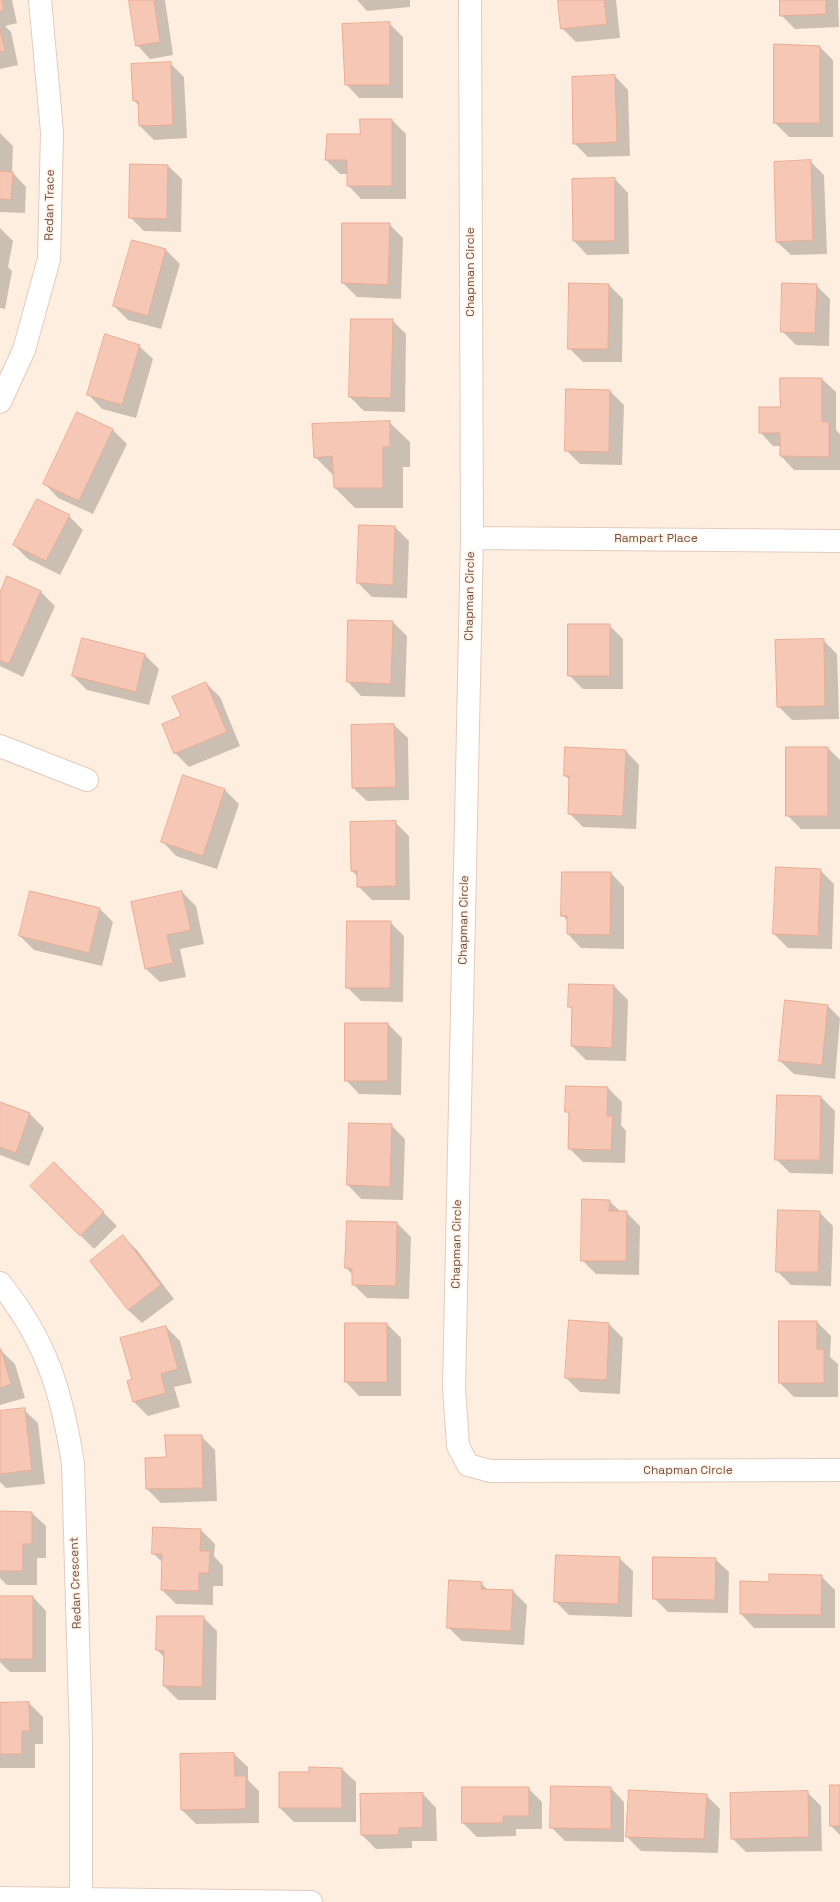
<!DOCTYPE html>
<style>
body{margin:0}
canvas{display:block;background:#feeedf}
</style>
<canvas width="840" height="1902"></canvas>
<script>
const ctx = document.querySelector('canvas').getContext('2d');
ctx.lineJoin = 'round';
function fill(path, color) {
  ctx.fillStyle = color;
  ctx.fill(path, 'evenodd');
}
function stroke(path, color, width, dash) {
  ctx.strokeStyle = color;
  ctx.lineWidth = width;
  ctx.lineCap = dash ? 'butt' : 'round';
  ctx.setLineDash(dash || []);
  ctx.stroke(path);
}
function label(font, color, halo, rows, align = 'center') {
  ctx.font = font + ' "Space Grotesk",sans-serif';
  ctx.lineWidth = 3;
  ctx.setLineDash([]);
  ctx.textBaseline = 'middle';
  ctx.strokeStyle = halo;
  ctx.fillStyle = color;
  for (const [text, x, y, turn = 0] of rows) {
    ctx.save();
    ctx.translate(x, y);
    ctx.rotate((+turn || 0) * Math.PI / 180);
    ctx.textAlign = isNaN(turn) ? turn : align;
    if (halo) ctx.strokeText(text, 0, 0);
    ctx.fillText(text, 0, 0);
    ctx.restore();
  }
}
fill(new Path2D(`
 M0,0H12L17,23L5,26L11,32L18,65L0,69Z
 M130,0H165L173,55L150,59L137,45Z
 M357,0H410V7L367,11Z
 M559,0H616L620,38L576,42L562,28Z
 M781,0H838L839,27L795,29L781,15Z
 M389,23L403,37V98H359L346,84Z
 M775,45L819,46L833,60V137H789L775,123Z
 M170,63L184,77L187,138L154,140L140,126L139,106L134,100Z
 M615,76L628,90L630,156L588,157L574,143Z
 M392,120L406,134V199H361L348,185V174H340L326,160L361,135Z
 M0,133L13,146L12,172L26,187L25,213L0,212Z
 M810,161L824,175L827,254L791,255L777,242Z
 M168,166L182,179L181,232L144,231L130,217Z
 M615,179L628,193L629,254L587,255L574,241Z
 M389,224L403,238L401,299L357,297L343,283Z
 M0,228L13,241L8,267L12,271L5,309L0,308Z
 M166,250L180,264L161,329L128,320L114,306Z
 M609,285L623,299L622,362H583L569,348Z
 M816,285L830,299L829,346L796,345L782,331Z
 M392,320L406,334L405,412L364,411L350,397Z
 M139,346L153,359L136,418L102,409L89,395Z
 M822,379L836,392V430L840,434V470H794L781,456V446H773L760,432L781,408Z
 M610,391L624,405L622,465L580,464L566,450Z
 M78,414L113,430L127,444L93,514L58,498L45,484Z
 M389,422L410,442V467H403V508H355L335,488L334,476L315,457Z
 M69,516L83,530L60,575L28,559L14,545Z
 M395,527L409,541L407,598L372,597L358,583Z
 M8,577L41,592L55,606L23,677L0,666V596Z
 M349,621L393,622L407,636L405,697L361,696L348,682Z
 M609,625L623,639V689H583L569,675Z
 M83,639L145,655L159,669L149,705L87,690L73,676Z
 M823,640L837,654L839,719L792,720L778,706Z
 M206,683L220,697L240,746L189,767L175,753L182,717Z
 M394,725L408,738L409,800L367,801L353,788Z
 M828,748L840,760V829H801L787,815Z
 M626,751L639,765L636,829L583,827L569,813L570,781L565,775Z
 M184,777L225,790L239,804L217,869L176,856L163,842Z
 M395,822L409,836L410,900H372L358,886V877L352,871Z
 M820,870L834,884L832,949L788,948L774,934Z
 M611,873L624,887V949L581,948L568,934V921L562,915Z
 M182,892L196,906L204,944L180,949L186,977L160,982L146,969Z
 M99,908L113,922L102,966L34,950L20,936Z
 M390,922L404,936L403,1002L361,1001L347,987Z
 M614,986L628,1000L626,1061L586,1060L572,1046L573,1010L569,1006Z
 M828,1006L840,1018L835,1079L794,1074L780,1061Z
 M388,1024L402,1038L401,1095L359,1094L346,1080Z
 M608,1088L622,1102L621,1125L626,1131L625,1163L583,1162L569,1148L570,1115L566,1111Z
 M821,1097L835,1111L833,1174L790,1173L776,1159Z
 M0,1103L30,1114L44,1128L29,1166L0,1155Z
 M391,1125L405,1139L403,1200L361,1199L348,1185Z
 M54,1163L117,1226L94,1249L31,1186Z
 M609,1201L621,1212H626L640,1226L639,1275L596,1274L582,1260Z
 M819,1212L833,1226L831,1286L791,1285L777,1271Z
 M397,1223L411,1237L409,1299L367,1298L353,1284V1275L346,1268Z
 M123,1237L137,1250L174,1299L142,1323L128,1310Z
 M569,1321L609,1324L623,1338L620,1394L580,1392L566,1378Z
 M817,1322L831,1336L830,1357L838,1364V1397H794L780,1383Z
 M346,1324H387L401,1338V1396H359L346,1382Z
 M166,1327L180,1341L192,1383L174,1387L180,1407L148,1416L134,1402L133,1380Z
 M0,1350L15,1364L25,1398L0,1405Z
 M24,1410L38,1423L45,1484L6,1488L0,1482V1412Z
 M201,1436L215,1450L217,1501L161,1503L147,1489L167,1458Z
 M0,1512L32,1513L46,1526V1558H37V1585H7L0,1578Z
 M201,1530L215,1544L214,1556L223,1566V1586H213V1605L176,1604L162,1590L163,1563L153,1553Z
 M619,1558L633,1571L632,1617L569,1615L555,1601Z
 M715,1559L729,1572L728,1613L668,1612L654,1598Z
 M821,1576L835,1590V1628H754L741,1614L770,1583Z
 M481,1583L488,1590L513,1591L527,1605L524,1645L462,1641L448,1627Z
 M0,1597H33L46,1611V1672H10L0,1662Z
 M203,1617L217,1631L216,1700H178L164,1686L165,1658L157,1650Z
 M29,1703L43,1717V1744H35V1768H0V1704Z
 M234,1754L248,1767V1780L259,1791V1823L196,1824L182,1810Z
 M342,1769L356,1782V1822H294L280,1808L310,1773Z
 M840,1786V1835L831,1826Z
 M528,1788L542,1802V1829H516V1836L477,1837L463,1823Z
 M611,1788L624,1802V1842L565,1841L551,1827Z
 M807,1792L821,1806L822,1851L746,1852L732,1838Z
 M423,1794L436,1808L437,1841H412V1848L376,1849L362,1835Z
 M706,1795L720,1809L718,1853L641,1851L627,1837Z`), '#0003');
const building = new Path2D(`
 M0,0H2L4,10L0,11Z
 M129,0H154L160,42L136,46Z
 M558,0H604L607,24L561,29Z
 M780,0H826V14L780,16Z
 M390,22V85H345L342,24Z
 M0,29L5,51L0,52Z
 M774,44L820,46V123H774Z
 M171,62L173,125L139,126L138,101H133L131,64Z
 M615,75L617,142L573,144L572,77Z
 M360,119H392V186H347V160H325L327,134H360Z
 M811,160L813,240L776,242L774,162Z
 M130,164L168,165L167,219L129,218Z
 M0,171L13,172L11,200L0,199Z
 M615,178V241H573L572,179Z
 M342,223H390L388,285L342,283Z
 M132,240L166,249L148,316L113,306Z
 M569,283L609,284L608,349H568Z
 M782,283L817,284L815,333L781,332Z
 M351,319H393L391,398L349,397Z
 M105,334L140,345L122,405L87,395Z
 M780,378H822V422H829V457L780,456V433H759V407H780Z
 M566,389L610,390L609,452L565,451Z
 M77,412L113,429L79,501L43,484Z
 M390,421V447H383V488H334L332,456L314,458L312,424Z
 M37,499L70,515L46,561L13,545Z
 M359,525L395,526L393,585L357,583Z
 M7,576L41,591L9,664L0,660V593Z
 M348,620L393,621L391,684L347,682Z
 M568,624H610V676H568Z
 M82,638L145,654L136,692L72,676Z
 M824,639L825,706L777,707L775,640Z
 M206,682L227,732L174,754L162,724L181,716L172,697Z
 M394,724L396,787L352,788L351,725Z
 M565,747L626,750L623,816L568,814L569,776H564Z
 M786,747H828V816H786Z
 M183,775L225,789L203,856L161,842Z
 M396,821V886L357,887V871H351L350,822Z
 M776,867L821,869L818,936L773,934Z
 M562,872H611L610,935L567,934V916H561Z
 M30,891L100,908L89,953L19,936Z
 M182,891L191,930L167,935L173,963L145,969L131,902Z
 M347,921H391L390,988H346Z
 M569,984L614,985L612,1048L571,1046L572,1007H568Z
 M785,1000L828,1005L822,1065L779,1061Z
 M345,1023H388V1081H345Z
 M566,1086L608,1087L607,1116H613L611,1150L568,1149L569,1112H565Z
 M777,1095L821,1096L820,1160H775Z
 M0,1102L30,1113L16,1153L0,1147Z
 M349,1123L392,1124L390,1187L347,1185Z
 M54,1162L104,1212L80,1236L30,1186Z
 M582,1199L610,1200L609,1211H627L626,1261H581Z
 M778,1210L820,1211L818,1272H776Z
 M347,1221L397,1222L396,1286L352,1285V1269L345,1268Z
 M123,1235L161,1285L128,1310L90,1261Z
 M569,1320L609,1323L607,1380L565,1378Z
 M779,1321H817V1349H824V1383H779Z
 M345,1323H387V1382H345Z
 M166,1326L178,1369L161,1374L166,1393L133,1402L127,1381L132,1379L120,1338Z
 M1,1349L11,1384L0,1388V1350Z
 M25,1408L32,1470L0,1474V1411Z
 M165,1435H202L203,1488L146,1489L145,1458L166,1457Z
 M0,1511L32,1512V1544H23V1571H0Z
 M153,1527L201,1529L200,1551H210L209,1573H199V1591L161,1590L162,1554H152Z
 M556,1555L620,1557L618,1604L554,1602Z
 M653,1557L716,1558L715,1600L653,1599Z
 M769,1574L822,1575L821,1615L740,1614V1581L769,1582Z
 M449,1580L482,1582L481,1589L513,1590L511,1631L447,1628Z
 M0,1596H33V1659H0Z
 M157,1616H204L202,1687L163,1686L164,1651L156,1650Z
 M29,1702L30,1731H22V1754H0V1703Z
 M234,1753L235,1776H246V1809L181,1810L180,1754Z
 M309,1767L342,1768V1808H279V1772H309Z
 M830,1785H840V1826H830Z
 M551,1786L611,1787V1829L550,1828Z
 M462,1787H529V1816H503V1823H462Z
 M629,1790L707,1794L704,1839L626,1837Z
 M808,1791L809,1837L731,1839L730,1793Z
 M423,1793V1827L399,1828V1835H361L360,1794Z`);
fill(building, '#f6c7b4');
stroke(building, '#eaab93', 1);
const minor = new Path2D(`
 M470,0L472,538L454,1387L458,1446L468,1465L490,1471L840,1470
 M0,402L24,350L49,259L52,132L40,0
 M472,538L840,541
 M0,746L87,780
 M0,1283C46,1340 62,1392 73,1464L81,1741V1900
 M0,1898L311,1902`);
stroke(minor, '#e5cbbd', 24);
stroke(minor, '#fff', 22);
label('12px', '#765145', '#fff3e7', [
 ["Redan Trace",50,205,-89],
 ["Chapman Circle",471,272,-90],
 ["Rampart Place",656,539],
 ["Chapman Circle",470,596,-89],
 ["Chapman Circle",464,920,-89],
 ["Chapman Circle",457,1244,-89],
 ["Chapman Circle",688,1471],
 ["Redan Crescent",76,1583,-92]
]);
</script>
